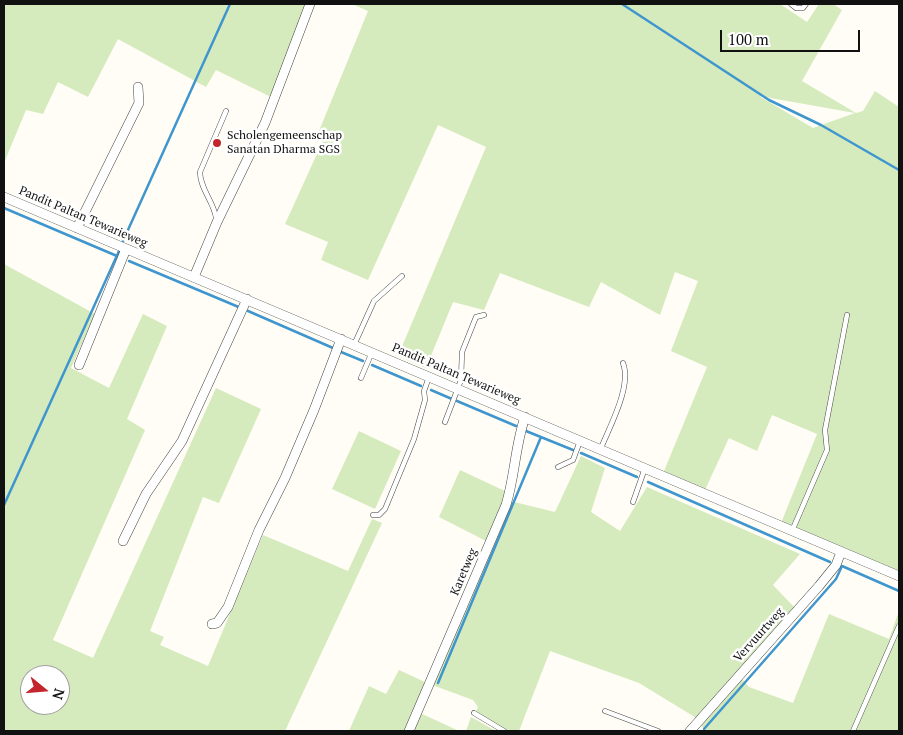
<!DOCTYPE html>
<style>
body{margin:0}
#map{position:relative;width:903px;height:735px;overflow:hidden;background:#fffdf5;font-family:"PT Serif",serif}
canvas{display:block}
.frame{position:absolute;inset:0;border:5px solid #111;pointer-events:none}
.north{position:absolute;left:20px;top:665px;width:50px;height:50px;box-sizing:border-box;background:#fff;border:1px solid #a0a0a0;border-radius:50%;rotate:107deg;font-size:14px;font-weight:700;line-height:20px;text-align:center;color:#111}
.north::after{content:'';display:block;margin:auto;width:18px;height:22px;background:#c4262e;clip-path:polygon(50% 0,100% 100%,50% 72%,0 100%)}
.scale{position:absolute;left:720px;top:30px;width:140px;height:22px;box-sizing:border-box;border:2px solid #111;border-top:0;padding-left:6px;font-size:15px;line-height:18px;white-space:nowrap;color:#111;-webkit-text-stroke:4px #fff;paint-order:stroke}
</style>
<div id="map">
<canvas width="903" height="735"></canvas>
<div class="frame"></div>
<div class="north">N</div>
<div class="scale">100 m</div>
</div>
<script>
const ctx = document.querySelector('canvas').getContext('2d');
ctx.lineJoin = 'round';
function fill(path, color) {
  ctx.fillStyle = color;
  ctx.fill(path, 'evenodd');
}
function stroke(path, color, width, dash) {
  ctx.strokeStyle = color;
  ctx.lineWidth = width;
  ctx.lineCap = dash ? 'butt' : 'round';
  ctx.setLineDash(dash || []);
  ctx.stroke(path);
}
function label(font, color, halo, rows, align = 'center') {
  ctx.font = font + ' "PT Serif",serif';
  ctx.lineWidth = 5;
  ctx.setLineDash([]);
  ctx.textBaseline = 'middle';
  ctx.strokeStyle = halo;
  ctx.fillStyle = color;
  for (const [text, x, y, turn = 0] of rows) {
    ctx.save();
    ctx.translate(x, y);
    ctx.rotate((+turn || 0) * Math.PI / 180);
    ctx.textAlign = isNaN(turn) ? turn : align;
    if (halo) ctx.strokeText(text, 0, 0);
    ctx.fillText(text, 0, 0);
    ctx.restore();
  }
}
fill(new Path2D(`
 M4,4H307L271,97L216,70L206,87L118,39L88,97L58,82L43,114L26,110L4,163Z
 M352,4H780L807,22L819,4H833L842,10L802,81L856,113L863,111L875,91L899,107V572L781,523L817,434L772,415L757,451L729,438L705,490L664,471L707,367L671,351L698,281L675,272L660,315L601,282L589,307L500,273L484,310L453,302L426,368L398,356L486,147L438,125L368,280L321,260L328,242L285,224L322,143L319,131L368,11ZM759,96L855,113L813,128Z
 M4,264L95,314L71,368L109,388L143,314L167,326L127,419L145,430L53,640L93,658L216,388L261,409L219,503L203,497L150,631L164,637L160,645L208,666L263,535L348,571L372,519L382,523L285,731H4ZM30,675H60V705H30Z
 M359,431L401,451L375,509L332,489Z
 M581,456L605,468L591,512L620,531L647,487L800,554L773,585L795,608L698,719L639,683L550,651L519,731H508L476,711L478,707L473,700L432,685L510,501L555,512Z
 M460,470L507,492L488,542L439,517Z
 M899,611V731H706L701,725L742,679L749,687L793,703L829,614L889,639Z
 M399,670L427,683L406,731H349L369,686L386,694Z
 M420,713L459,731H413Z
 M471,717L496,731H466Z`), '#d5ebbd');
stroke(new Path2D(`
 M622,4L769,100L821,125L899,170
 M4,208L117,256
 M123,241L230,4
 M129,261L241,308
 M248,311L333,348
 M341,352L363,361
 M372,365L421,386
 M431,390L452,399
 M457,401L516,426
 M526,431L573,450
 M581,453L637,477
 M648,482L830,562
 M4,505L119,251
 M438,683L541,437
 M704,729L836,579L842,566L899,591`), '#3f96cf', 2.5);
const lane = new Path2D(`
 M791,4L796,8H803L806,4
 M216,218C214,202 200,189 200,172L226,111
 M354,345L374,301L402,276
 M361,378L372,352
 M445,422L461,380L462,352L476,317L484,315
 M601,448C610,426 632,386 623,363
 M558,467L573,460L580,441
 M633,502L645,468
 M373,515H379L385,509L414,439L425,400L424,391L429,377
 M792,531L827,450L825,430L847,315
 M605,711L658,731
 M474,713L504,731
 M853,731L899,626`);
const street = new Path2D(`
 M4,197L899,576
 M77,228L139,103L138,87
 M194,277L217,222L265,123L310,4
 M79,365L126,249
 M123,541L146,494L182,441L247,299
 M212,624L217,623L228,607L259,530L285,478L314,410L341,339
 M409,731L506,505C515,476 515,446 525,417
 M690,731L819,586L836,565L841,552`);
stroke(lane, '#444', 5.5);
stroke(street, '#444', 10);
stroke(lane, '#fff', 4.5);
stroke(street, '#fff', 9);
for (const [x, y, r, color] of [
 [217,143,5,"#c4262e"]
]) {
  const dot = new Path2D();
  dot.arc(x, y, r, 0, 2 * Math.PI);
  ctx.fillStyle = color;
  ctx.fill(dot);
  stroke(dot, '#fff', 2);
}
label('12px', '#111', '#fff', [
 ["Scholengemeenschap",227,136],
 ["Sanatan Dharma SGS",227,150]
], 'left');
label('12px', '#111', '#fff', [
 ["Pandit Paltan Tewarieweg",83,217,23],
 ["Pandit Paltan Tewarieweg",456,374,23],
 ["Karetweg",464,572,-67],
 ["Vervuurtweg",759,635,-48]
]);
</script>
